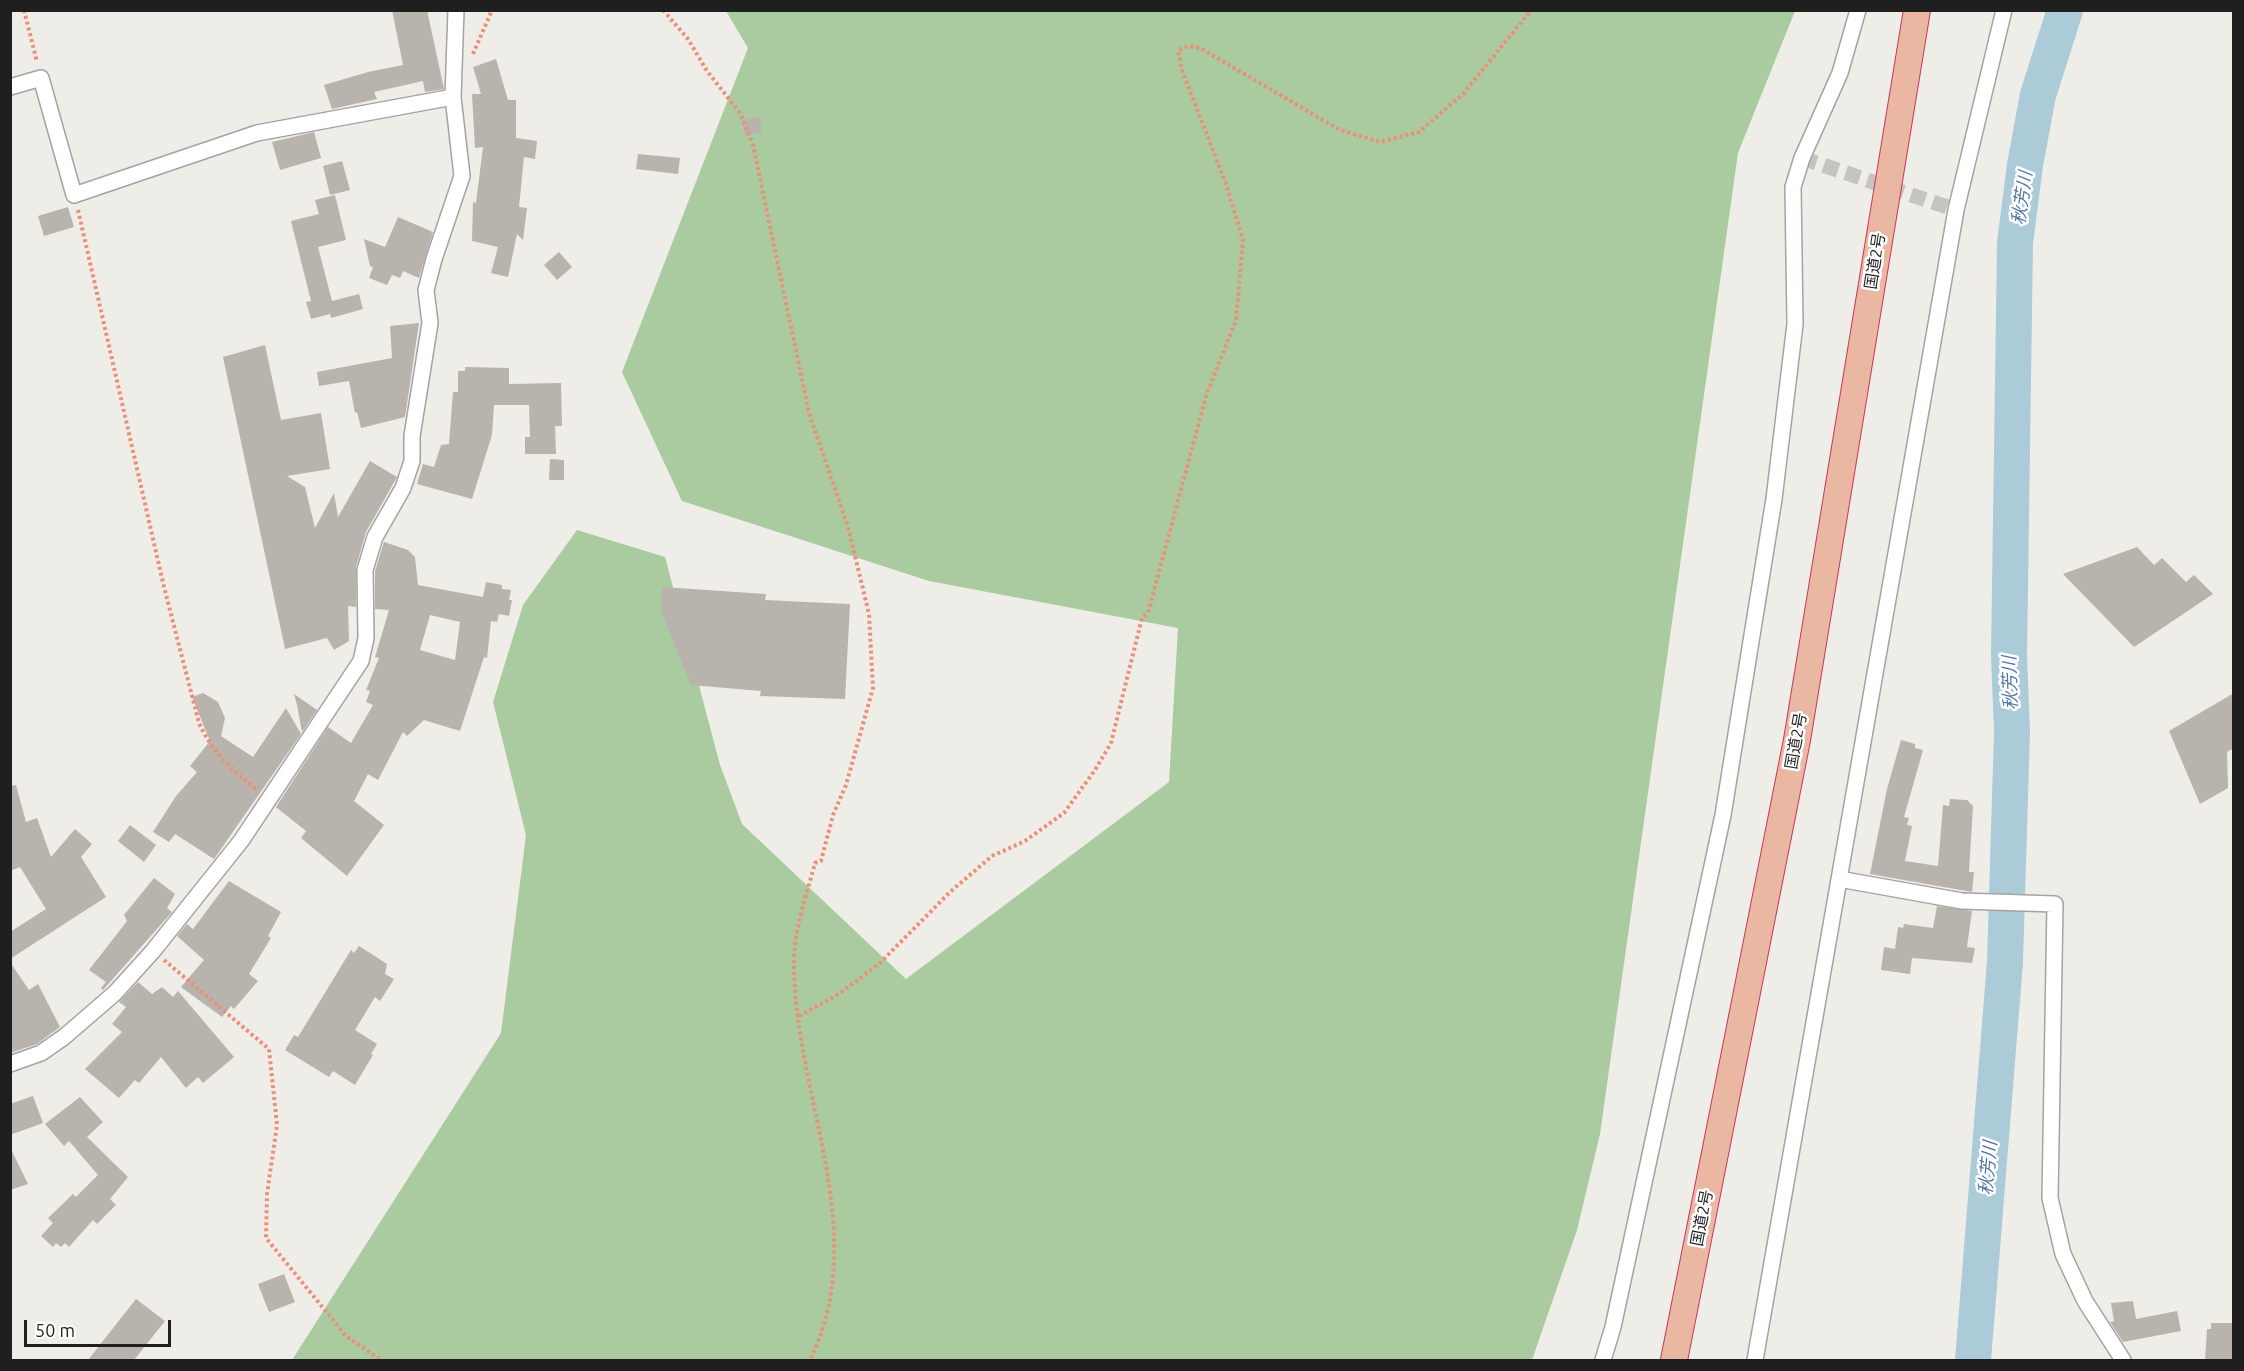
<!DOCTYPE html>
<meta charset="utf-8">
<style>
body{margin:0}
#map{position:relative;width:2244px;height:1371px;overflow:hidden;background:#efede7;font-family:Ubuntu,sans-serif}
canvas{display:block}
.frame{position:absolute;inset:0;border:12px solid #1f1f1f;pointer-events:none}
.scale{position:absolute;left:24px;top:1320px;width:147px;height:27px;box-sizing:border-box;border:3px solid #1f1f1f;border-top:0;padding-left:8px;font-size:18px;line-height:21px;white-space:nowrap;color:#1f1f1f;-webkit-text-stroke:4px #fff;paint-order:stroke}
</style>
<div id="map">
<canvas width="2244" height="1371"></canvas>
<div class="frame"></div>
<div class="scale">50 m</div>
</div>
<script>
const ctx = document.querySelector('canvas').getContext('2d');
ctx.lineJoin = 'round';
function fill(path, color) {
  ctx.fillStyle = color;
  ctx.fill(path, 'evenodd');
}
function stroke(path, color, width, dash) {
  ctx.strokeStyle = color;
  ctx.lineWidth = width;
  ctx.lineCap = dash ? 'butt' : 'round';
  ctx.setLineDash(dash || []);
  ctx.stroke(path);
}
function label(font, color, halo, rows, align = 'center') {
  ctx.font = font + ' Ubuntu,"Noto Sans JP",sans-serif';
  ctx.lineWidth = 5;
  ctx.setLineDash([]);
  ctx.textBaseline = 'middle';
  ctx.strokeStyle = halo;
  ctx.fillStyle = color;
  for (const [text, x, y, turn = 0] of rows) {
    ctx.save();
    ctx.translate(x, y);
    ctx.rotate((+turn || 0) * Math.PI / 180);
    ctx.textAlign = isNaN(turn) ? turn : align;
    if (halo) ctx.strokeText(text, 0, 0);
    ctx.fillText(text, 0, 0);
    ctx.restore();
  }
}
fill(new Path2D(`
 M726,11H1795L1738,153L1600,1134L1577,1230L1532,1360H292L501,1033L526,835L493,702L523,605L577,530L665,557L720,765L742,824L906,979L1169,782L1178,628L929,581L682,501L622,372L748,48Z`), '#a9cb9f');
stroke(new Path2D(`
 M1973,1360L2005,962L2012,731L2009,656L2015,243L2025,165L2038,95L2065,10`), '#abcbd9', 36);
fill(new Path2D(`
 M392,10H427L444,89L425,92L423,81L374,92L377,99L332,109L324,85L368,72L403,65Z
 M496,59L508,100H516V138L537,141L535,159L524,157L519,207L527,208L523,240L517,234L508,277L491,273L498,247L472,241L473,202L476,203L483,147L475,148L472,94H481L473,67Z
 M759,116L762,132L745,135L742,120Z
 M314,132L321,158L280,170L272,142Z
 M638,154L680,158L678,174L636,169Z
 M342,161L350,190L330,195L323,166Z
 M335,195L346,240L318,247L332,301L359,294L363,309L331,318L330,314L311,319L306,302L311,301L291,221L319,214L315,200Z
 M68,207L74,227L44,236L38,216Z
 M398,217L433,232L419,278L403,271L400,278L392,275L387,285L369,278L373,267L370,266L364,239L385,247Z
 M559,252L572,267L557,280L544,265Z
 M419,323L405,417L361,428L357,412L355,413L349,381L319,386L317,372L392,358L390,326Z
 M265,345L281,420L321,413L330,469L287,476L305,487L315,528L334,493L338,517L370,461L397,477L366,532L356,567V607L348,606L349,641L334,650L327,638L285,649L223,357Z
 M465,367L509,368V384L561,383L562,426H555L556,454H525V437H530L529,405H494L492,435L472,499L417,484L423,464L434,467L441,445L449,444L453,392H458V371H465Z
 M550,459L564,460V480H549Z
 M384,542L408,550L415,557L418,585L483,597L486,582L502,585V589L511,590L509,600H512L509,616L499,614L497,622L491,621L487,658L484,657L460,731L424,720L407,736L403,732L378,780L368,774L354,801L384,825L347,876L301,838L306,831L276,807L328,727L351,743L373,705L366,702L370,691L366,690L379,658L375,657L389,610L375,609V571ZM430,615L460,622L455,660L420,650Z
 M2137,547L2154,565L2162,558L2186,582L2194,575L2213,594L2134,647L2063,574Z
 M662,587L766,594L765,600L850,604L845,699L760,696L761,691L691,685L662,613Z
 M203,693L218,702L225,718L221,736L253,757L286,708L301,734L214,859L175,834L169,842L153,832L176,796L197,772L190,766L210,741L192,697Z
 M2234,693V748L2227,752L2228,788L2200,804L2169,731Z
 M294,694L317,710L302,732L297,705Z
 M1901,740L1915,744V748L1923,750L1904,817L1909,818L1907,825L1912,826L1905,861L1938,866L1943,805L1949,806L1950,799L1967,800L1973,806L1969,872H1974L1972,892L1870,874L1887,789Z
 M16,785L26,822L37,818L51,857L75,829L92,844L81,857L106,897L10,959V932L46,909L20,867L10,871V786Z
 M130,825L156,845L144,862L118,841Z
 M154,878L175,894L167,908L172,912L103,990L101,988L106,982L89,970L127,921L124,915Z
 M229,881L281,912L268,936L271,938L249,974L258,981L234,1009L231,1006L222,1017L181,987L204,960L177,936L187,924L193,929Z
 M1937,906L1972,911L1967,947L1975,948L1972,963L1912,958L1910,974L1881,970L1884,947L1895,949L1898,927L1903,928L1904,924L1933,928Z
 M359,946L387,964L385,974L394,979L380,1001L375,997L355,1030L377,1044L371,1054L373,1055L355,1085L333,1071L329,1077L285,1050L294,1035L298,1037L351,950L354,953Z
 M10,962L29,990L38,984L60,1027L37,1044L10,1053Z
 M138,982L152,994L162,987L173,997L178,991L234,1057L203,1083L198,1077L186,1088L161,1057L139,1083L135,1080L119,1098L85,1069L122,1032L112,1024L126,1007L119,1002Z
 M33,1096L43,1123L10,1135V1104Z
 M80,1097L103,1122L87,1137L128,1177L110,1199L116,1205L97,1224L93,1220L69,1247L65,1243L61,1247L56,1243L53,1247L41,1236L53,1223L48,1218L73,1194L76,1197L98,1175L69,1141L64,1146L45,1124Z
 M10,1147L28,1184L10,1190Z
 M284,1274L295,1302L269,1312L258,1284Z
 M136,1299L165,1321L134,1360H88Z
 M2133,1301L2136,1319L2177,1311L2181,1331L2123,1342L2110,1322L2114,1321L2111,1303Z
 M2211,1323H2234V1360H2205L2207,1329H2211Z`), '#b8b3ac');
stroke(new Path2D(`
 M1802,158L1956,210`), '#c5c4bf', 15, [15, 8]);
const minor = new Path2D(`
 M10,87L41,78L74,195L257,133L453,97L456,10
 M1839,879L1962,901L2055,904L2050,1198L2063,1254L2085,1301L2123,1360
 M10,1064L41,1053L64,1037L115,993L153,951L241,841L361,661L366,638L365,570L375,537L403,488L412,461V436L430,323L426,290L434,259L462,176L453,97
 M1603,1360L1613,1327L1723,815L1774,499L1795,324L1793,187L1802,158L1840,73L1858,10
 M1755,1360L1956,210L2004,10`);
const trunk = new Path2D(`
 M1674,1360L1797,740L1917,10`);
stroke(minor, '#a3a3a3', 18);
stroke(trunk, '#cb365d', 28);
stroke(new Path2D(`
 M24,10L37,62
 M663,10L688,39L707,71L740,113L753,145L809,413L848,527L869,614L873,688L846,785L833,815L821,861L815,863C807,894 794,929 794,961C793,1093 873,1232 810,1360
 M473,54L492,10
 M78,210L164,587L199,723C212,752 232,770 257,790
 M164,960L269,1049L277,1125L267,1194L266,1238L346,1336L381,1360
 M799,1016L839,994L880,963L950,892L992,856L1025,841L1064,813L1095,770L1111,743L1142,618L1148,613L1206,396L1236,320L1243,240L1227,187L1182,70L1178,50L1189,46L1200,48L1340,130L1380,142L1419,132L1463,94L1531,10`), '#ed8e79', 4, [3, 3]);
stroke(minor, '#fff', 15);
stroke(trunk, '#eab7a2', 26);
label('16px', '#1f1f1f', '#fff', [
 ["国道2号",1875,261,-81],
 ["国道2号",1796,741,-80],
 ["国道2号",1702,1218,-79]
]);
label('italic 18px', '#5477a7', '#fff', [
 ["秋芳川",2022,198,-82],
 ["秋芳川",2010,683,-92],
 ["秋芳川",1988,1168,-85]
]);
</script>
